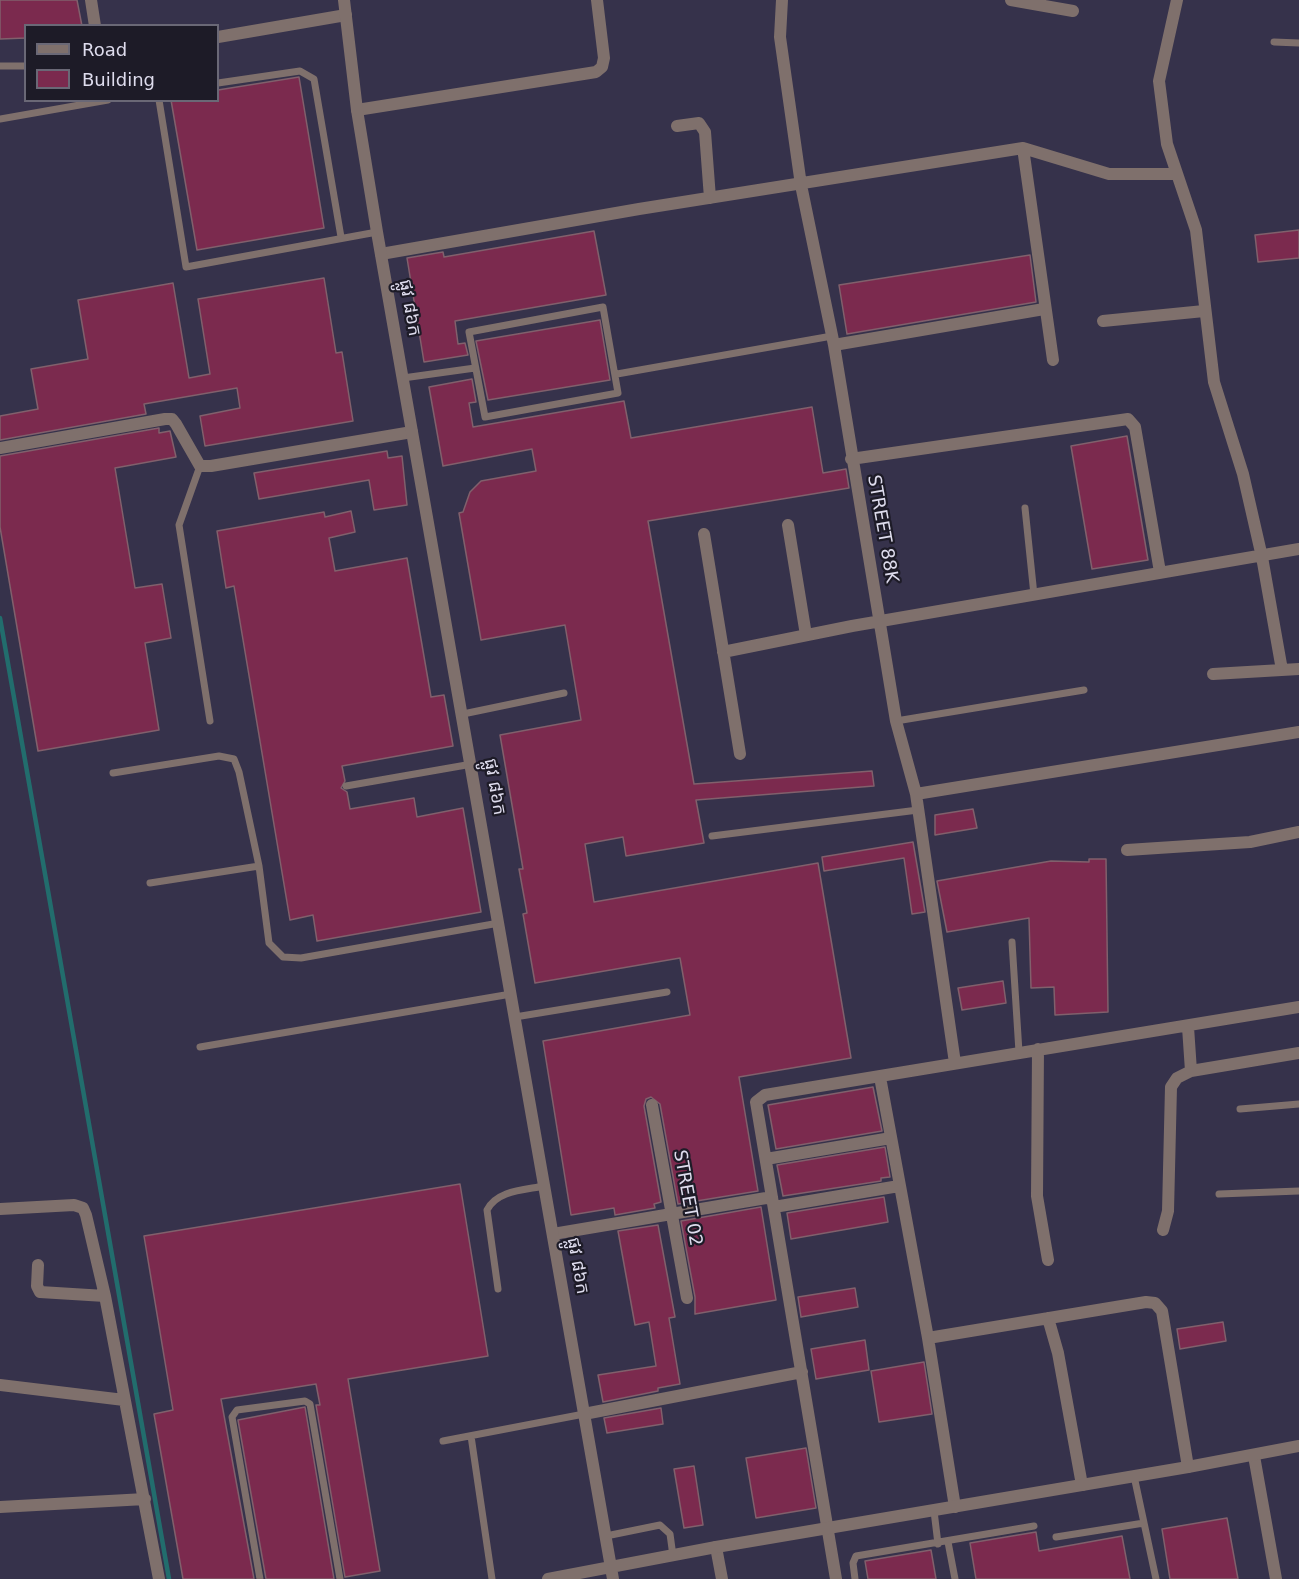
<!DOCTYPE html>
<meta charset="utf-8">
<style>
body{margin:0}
#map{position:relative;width:1299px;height:1579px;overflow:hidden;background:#36324b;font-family:"DejaVu Sans",sans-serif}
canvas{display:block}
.legend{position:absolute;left:24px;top:24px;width:195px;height:78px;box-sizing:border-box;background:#1d1b27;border:2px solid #6a6876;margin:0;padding:8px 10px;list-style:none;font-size:18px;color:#dedced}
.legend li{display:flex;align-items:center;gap:12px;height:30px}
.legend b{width:30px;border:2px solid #6a6876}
</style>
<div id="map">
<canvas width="1299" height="1579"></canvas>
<ul class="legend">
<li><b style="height:8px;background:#7f706c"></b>Road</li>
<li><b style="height:16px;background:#7b2a4e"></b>Building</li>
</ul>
</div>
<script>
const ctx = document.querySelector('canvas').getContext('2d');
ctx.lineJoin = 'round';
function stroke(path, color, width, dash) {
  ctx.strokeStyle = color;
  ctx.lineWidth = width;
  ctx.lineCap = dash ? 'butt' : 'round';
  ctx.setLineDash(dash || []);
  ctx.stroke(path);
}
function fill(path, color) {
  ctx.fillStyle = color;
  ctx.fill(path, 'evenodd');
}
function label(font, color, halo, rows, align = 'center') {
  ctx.font = font + ' "DejaVu Sans","Noto Sans Khmer",sans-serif';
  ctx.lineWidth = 4.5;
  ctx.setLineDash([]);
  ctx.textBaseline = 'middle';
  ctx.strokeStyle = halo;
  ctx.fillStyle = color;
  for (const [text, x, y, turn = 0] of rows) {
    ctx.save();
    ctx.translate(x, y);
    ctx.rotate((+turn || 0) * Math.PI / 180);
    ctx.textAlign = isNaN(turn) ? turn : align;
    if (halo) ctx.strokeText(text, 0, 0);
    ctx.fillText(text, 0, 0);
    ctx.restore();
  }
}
stroke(new Path2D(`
 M0,618L169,1579`), '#226d6d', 4.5);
const building = new Path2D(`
 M0,0H77L82,26H26V38L0,39Z
 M299,77L324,228L197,250L171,100H218V90Z
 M1299,230V258L1258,262L1255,235Z
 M594,231L606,295L455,321L458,344L465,343L468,355L424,362L407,258L443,252L444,257Z
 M1030,255L1036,302L847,334L839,285Z
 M324,278L336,353L342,352L353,421L205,446L200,416L240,408L237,388L144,404L146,414L0,440V416L38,409L31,369L88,359L78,300L173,283L189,378L210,374L198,299Z
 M600,320L610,380L488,400L476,341Z
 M472,379L476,402L469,403L473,427L624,401L631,438L812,407L823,473L846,469L849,488L648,521L694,784L872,771L874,786L696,800L704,843L626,856L623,837L585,844L594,902L818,863L851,1058L739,1077L758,1191L678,1204L660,1104L651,1097L646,1099L644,1106L661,1202L654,1204L655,1208L615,1215L614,1208L571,1215L543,1041L690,1015L680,958L535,983L523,914L527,913L519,869H523L500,735L581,720L565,625L481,640L459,513L463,512L470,492L481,481L536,471L532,449L443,466L429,387Z
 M159,428V433L170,431L176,457L115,468L135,588L162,584L171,638L145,643L159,730L38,751L0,527V456Z
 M1127,436L1148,560L1092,569L1071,446Z
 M387,451L388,458L402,456L407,505L374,510L369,480L259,499L254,473Z
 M351,511L355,532L329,538L335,571L407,558L431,697L444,695L453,746L342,766L345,781L341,788L347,792L350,809L414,798L417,817L463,808L481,912L317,941L313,915L290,920L234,586L226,588L217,531L324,512L325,517Z
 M973,809L977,828L935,835V815Z
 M913,842L925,912L912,914L904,858L824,871L822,857Z
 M1089,859H1106L1108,1012L1055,1015L1054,987L1031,988L1029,918L947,932L937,881L1051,861L1089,862Z
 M1003,981L1006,1003L962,1010L958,988Z
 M873,1087L882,1131L776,1149L768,1105Z
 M885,1147L890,1177L881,1178V1181L783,1196L777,1165Z
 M460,1184L488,1356L348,1379L380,1571L345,1577L316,1405H320L316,1384L221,1399L254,1579H183L154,1414L173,1410L144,1236Z
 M884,1197L888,1222L791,1239L787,1213Z
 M761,1207L776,1300L695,1314V1297L681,1221Z
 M658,1225L675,1317L669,1318L680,1384L658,1388V1391L603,1402L598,1375L656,1366L649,1322L635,1325L618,1231Z
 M855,1288L858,1307L801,1317L798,1297Z
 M1223,1322L1226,1341L1180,1349L1177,1329Z
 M865,1340L869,1370L816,1379L811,1349Z
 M924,1362L932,1414L879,1422L871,1371Z
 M305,1407L334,1579H266L238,1420Z
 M661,1408L663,1424L607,1433L604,1418Z
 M806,1448L816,1508L756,1518L746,1458Z
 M694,1466L703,1525L684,1528L674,1469Z
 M1227,1518L1238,1579H1170L1162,1529Z
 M1036,1532L1039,1551L1122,1536L1130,1579H976L970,1543Z
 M931,1550L936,1579H868L865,1561Z`);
fill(building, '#7b2a4e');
stroke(building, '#81606c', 1.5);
stroke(new Path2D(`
 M1274,42L1299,43
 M0,66H26
 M218,83L300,71L314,79L341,237
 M159,100L186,267L377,232
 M0,119L108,100
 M603,307L618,393L485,417L469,332Z
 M617,374L832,336
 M403,378L475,368
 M200,466L179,525L210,721
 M1025,508L1034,595
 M463,714L564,693
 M896,721L1084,690
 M113,773L219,756L234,759L239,772L259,866L269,943L283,957L301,958L499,923
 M346,786L472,764
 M712,836L918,810
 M150,883L259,866
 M1012,942L1019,1052
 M515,1017L667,992
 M200,1047L511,994
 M1240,1109L1299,1104
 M1219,1194L1299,1191
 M498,1289L487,1210C497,1190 525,1190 544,1186
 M471,1436L492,1579
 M443,1441L584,1414
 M1134,1476L1156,1579
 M934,1511L938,1544
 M606,1536L660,1525L670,1534L673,1556
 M1056,1537L1144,1523
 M948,1542L955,1579
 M260,1579L232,1417L237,1410L305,1401L310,1404L340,1579
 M855,1579L853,1563L856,1556L1034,1526`), '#7f706c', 7);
stroke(new Path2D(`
 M91,0L95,26
 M782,0L780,37L801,185L834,345L896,721L916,794L955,1063
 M1011,0L1073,11
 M1177,0L1159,81L1167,144L1196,230L1214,382L1243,474L1262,557L1282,670
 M218,37L346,15
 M357,110L596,72L602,67L604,58L597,0
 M677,126L699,123L705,132L710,198
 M1023,148L1053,360
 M381,254L639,209L1023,148L1109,174H1176
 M1103,321L1204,311
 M834,345L1044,309
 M0,448L165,419H172L176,424L200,466H211L412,432
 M851,459L1128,419L1135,427L1160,572
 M788,525L806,635
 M704,534L740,754
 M723,652L852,626L1299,549
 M1213,674L1299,669
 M916,794L1299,732
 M1127,850L1250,842L1299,832
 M1038,1049L1037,1196L1048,1260
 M1191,1071L1299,1053
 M880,1077L928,1338L955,1507
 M652,1105L687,1298
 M766,1159L891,1138
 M774,1207L899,1186
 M0,1209L74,1205L83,1208L86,1215L105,1296L159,1579
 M1163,1230L1168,1211L1171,1087L1177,1078L1191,1071L1188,1027
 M553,1234L772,1197
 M38,1265L37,1286L40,1292L105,1296
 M1048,1318L1058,1353L1082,1485
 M928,1338L1146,1302L1155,1303L1162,1311L1188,1467
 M0,1385L124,1400
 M584,1414L802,1372
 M1254,1456L1276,1579
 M0,1507L145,1499
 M716,1547L722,1579
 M836,1579L756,1102L765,1095L1299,1007`), '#7f706c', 12);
stroke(new Path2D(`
 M344,0L357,110L377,232L613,1579
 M548,1579L716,1547L1188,1467L1299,1446`), '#7f706c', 12);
label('18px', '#dedced', '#1d1b27', [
 ["ផ្លូវ ៨៦ក",409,308,80],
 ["STREET 88K",882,529,80],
 ["ផ្លូវ ៨៦ក",494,787,80],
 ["STREET 02",687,1198,80],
 ["ផ្លូវ ៨៦ក",577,1266,80]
]);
</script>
